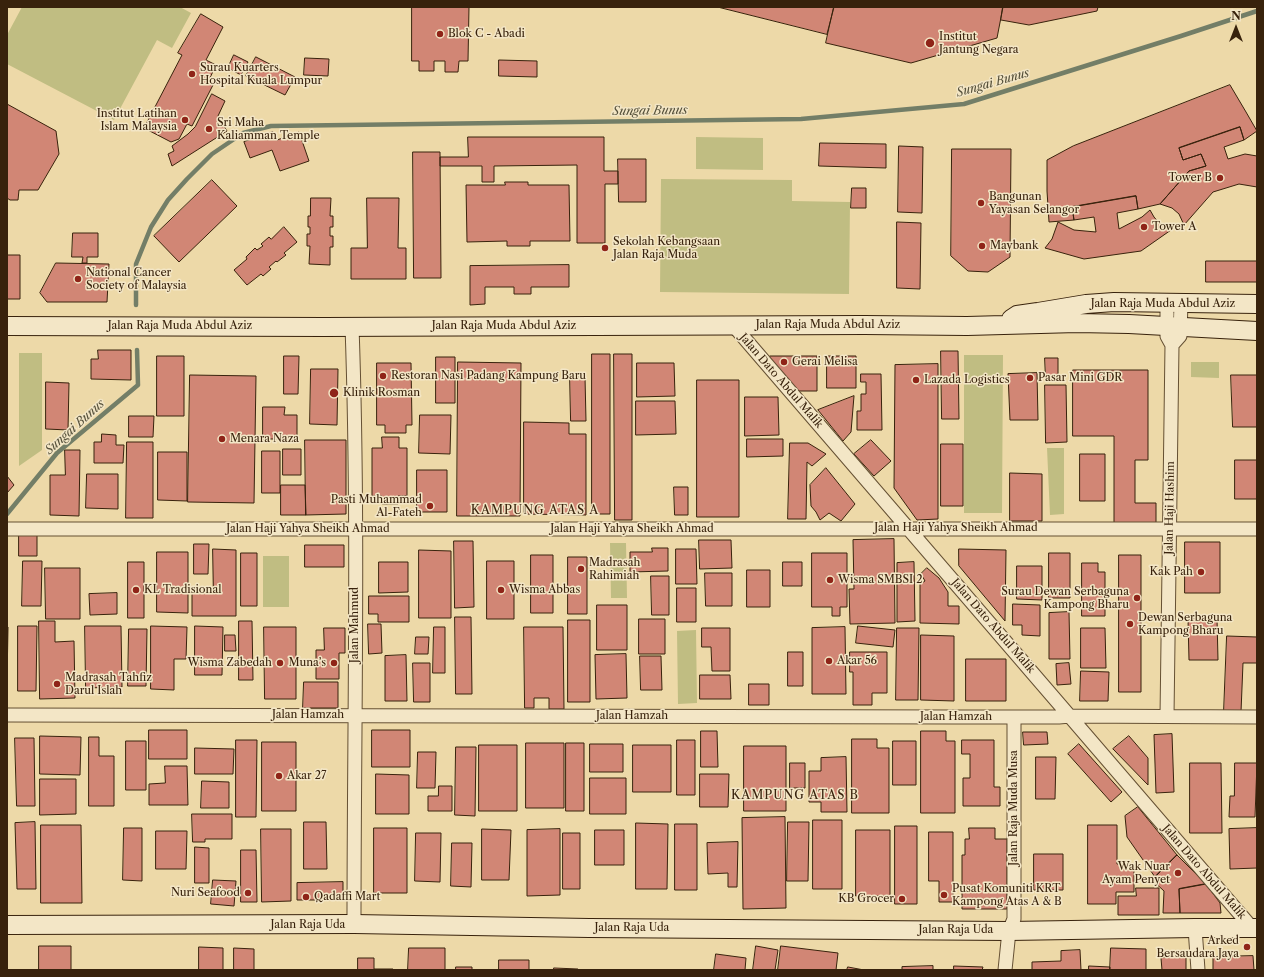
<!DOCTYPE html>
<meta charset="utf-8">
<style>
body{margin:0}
#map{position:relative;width:1264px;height:977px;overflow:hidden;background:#edd9a8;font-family:"Libre Caslon Text",serif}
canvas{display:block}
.frame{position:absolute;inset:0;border:8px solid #38220c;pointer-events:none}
.north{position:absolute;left:1216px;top:8px;width:40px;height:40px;-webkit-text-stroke:3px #f3e6c6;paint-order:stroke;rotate:0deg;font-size:11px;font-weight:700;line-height:16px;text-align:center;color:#38220c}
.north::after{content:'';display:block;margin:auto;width:14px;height:18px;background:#38220c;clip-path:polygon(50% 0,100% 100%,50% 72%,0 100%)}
</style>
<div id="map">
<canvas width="1264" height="977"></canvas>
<div class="frame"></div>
<div class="north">N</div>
</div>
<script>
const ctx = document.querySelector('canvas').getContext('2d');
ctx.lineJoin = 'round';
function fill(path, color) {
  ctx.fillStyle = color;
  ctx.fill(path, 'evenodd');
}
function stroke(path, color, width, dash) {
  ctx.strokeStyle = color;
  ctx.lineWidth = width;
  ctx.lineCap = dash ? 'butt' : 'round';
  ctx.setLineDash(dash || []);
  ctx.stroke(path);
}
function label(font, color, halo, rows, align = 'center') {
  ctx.font = font + ' "Libre Caslon Text",serif';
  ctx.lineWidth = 3;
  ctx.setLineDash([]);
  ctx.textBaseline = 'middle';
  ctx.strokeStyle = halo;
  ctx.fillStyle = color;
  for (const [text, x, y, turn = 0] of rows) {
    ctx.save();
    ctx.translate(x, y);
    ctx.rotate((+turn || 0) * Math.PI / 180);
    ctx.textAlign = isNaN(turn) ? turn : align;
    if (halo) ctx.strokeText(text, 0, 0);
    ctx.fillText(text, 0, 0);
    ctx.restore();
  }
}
fill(new Path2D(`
 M22,7H180L191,13L172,48L157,40L114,120L7,64V35Z
 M696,137L763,138V170L696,169Z
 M661,179L792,180V201L850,202L849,294L660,292Z
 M19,353H42V450L19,466Z
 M964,355H1003L1002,513H964Z
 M1191,362H1219V378L1191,377Z
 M1047,448H1064V514L1050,515Z
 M610,543H626L627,598H611Z
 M263,556H289V607H263Z
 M696,630L697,703L678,704L677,631Z`), '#c0bd82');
stroke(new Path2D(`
 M136,305V264L151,227L168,200L187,179L212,154L243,133L271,126L801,119L964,104L1181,36L1257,11
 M7,514L57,453L138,385L137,350`), '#737e67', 4.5);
const building = new Path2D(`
 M412,7H469L468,61H459L458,72H445V61H434V71H419V61H412Z
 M718,7H834L827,34Z
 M834,7H1003L997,38L911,63L826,43Z
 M1003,7H1098L1097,11L1029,25L1001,20Z
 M201,14L223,27L206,60L216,65L208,82L213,85L192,126L187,124L179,139L171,142L144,128L182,55L178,53Z
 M234,55L248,62L241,75L228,68Z
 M256,57L295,77L285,95L246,76Z
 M305,58L329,59L328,76L304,75Z
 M499,60L537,61V77L499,76Z
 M1230,85L1246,112L1257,131L1244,140L1240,127L1179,148L1183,160L1201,154L1206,166L1189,171L1160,204L1138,209L1136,196L1072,207L1074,220L1049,222L1047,191V160L1073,146Z
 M212,94L225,101L218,116L227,131L172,166L168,154L174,151L172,146L188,134L195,127Z
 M7,104L56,131L59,154L38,190H19L18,200H10L7,198Z
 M1240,127L1244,140L1224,147L1228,159L1245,154L1257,156V187L1239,184L1213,192L1184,225L1179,214L1172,208L1160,204L1189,171L1206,166L1201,154L1183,160L1179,148Z
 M273,132L277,140L299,132L309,161L280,171L272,150L250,158L244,142Z
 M468,137H604V171H618V184H605V243H577V165L494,166V182H482V166H440V157H468Z
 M820,143L886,144V168L819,166Z
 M899,146L923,147L922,213L898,212Z
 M952,149H1011L1010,257L988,272L968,271L951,256Z
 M413,152H440L441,278H414Z
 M618,159H646V202H619Z
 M212,180L237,206L179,262L154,236Z
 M505,182H528V185H569L570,241H530V246H507V241L467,242L466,185H505Z
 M852,188H866V208H851Z
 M1136,196L1138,209L1117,213L1119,229L1142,217L1150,210L1154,217L1160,224L1171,230L1141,251L1084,259L1045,248L1052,239L1058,222L1074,230L1096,232L1094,217L1074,220L1072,207Z
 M311,198H331L330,216H333V227H330V236H333V247H330V265L309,264L310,246H307V234H310V227H308V216H310Z
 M367,198H399L398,248H406V279H351V248H367Z
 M897,222L921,223L920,289L897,288Z
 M284,227L297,242L284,253L286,255L277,262L276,261L269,267L271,269L263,276L261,274L247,285L234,270L247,259L246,257L255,248L257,250L263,246L261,244L269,237L271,239Z
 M73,233H98V257H87V263H82L83,257H72Z
 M7,255H20V299H7Z
 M1206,261H1257V282H1206Z
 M56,263L109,264L107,302H47L40,293Z
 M569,265V287H531V294H514V287H485V304L470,305V266Z
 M98,350H131V380L91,379V359H98Z
 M941,351H958L959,419H942Z
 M592,354H610V514H592Z
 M614,354H632V520H615Z
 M157,356H184V416H157Z
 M284,356H299L298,394H284Z
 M770,356H817V391H798L770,366Z
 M827,356H856V388H827Z
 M436,357H455V403H436Z
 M1045,358H1058V379L1046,380Z
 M458,362L521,363L520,516H457Z
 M377,363H411L412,425H406V433H385V425H377Z
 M637,363H674L675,396L637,397Z
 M938,364V519L917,520L894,488L895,365Z
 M311,369H338L337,425L310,424Z
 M1073,370H1148V460H1135V503H1156V524L1114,523V436H1073Z
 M1037,373L1038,420H1010L1008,374Z
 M861,374H881L882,430H857V411H861V394H866V382H861Z
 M190,375L256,376L254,503L188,502Z
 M1231,375H1257V427H1233Z
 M570,377H585L586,421H571Z
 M697,380H739V517H697Z
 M46,382L69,383L68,430L46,429Z
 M1045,385H1066L1067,442L1046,443Z
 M854,396L851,432L843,441L818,410Z
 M745,397H778L779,435L745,436Z
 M636,401H675L676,434L636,435Z
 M263,407H285L284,415H297V439H263Z
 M420,415H451L450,454L419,453Z
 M129,416H154L153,437H129Z
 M524,422L569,423V434H586V515L524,514Z
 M102,434L116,435V445H124L123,463H94V442H101Z
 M382,437H399V448H407V496H398V504H382V496H372V448H382Z
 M747,439H783V456L747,457Z
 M305,440H346V514L306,515Z
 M871,440L891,461L874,476L854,454Z
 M127,442H153V518H126Z
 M790,443H808L826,454L812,466L807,462L806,519H788Z
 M941,444H963V506H941Z
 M283,449H301V475H283Z
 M65,450H80L79,516L50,515V475H65Z
 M262,451H280V493H262Z
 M158,452H187V501L158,500Z
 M1080,454H1105V501H1080Z
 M1235,460H1257V499H1235Z
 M826,468L855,504L841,521L829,513L820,520L816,512L811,506L810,485Z
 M417,470H447V512H417Z
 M1010,473L1042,474V521H1010Z
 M87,474H118V509L86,508Z
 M7,476L14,485L7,493Z
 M281,485H305L306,515H281Z
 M674,487H688V515H675Z
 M19,535H37V556H19Z
 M894,539L895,623L850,624L849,589H854L853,540Z
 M699,540H731L732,568L700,569Z
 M454,541H473L474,607L455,608Z
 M1185,542H1220V593H1185Z
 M194,544H209L208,574H194Z
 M305,545H344V567H305Z
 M652,548H668V571L630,572V552H652Z
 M213,549L236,550V616H192V593H213Z
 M676,549H696L697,584H676Z
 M959,549L1006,550L1005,621L959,566Z
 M419,550L451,551V618H419Z
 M157,552H188V613L157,612Z
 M241,553H257V606H241Z
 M812,553H847V607H840V616H832V607H812Z
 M1049,553H1070V598H1049Z
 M531,555H553V613H531Z
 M1119,555H1141V692H1119Z
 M568,557H587V614H568Z
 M23,561H42L41,606H22Z
 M487,561H514V619H487Z
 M128,562H144V618H128Z
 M379,562H408V592L379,593Z
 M783,562H802V586H783Z
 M914,562L915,621L897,622V563Z
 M1082,563H1098V572H1105V616H1082Z
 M1017,566H1042V600L1017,599Z
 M45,568H80V619H46Z
 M927,568L939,578L948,592V606H959V624L920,623V584L925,581L921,574Z
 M747,570H770V607H747Z
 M705,573H732V606H706Z
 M651,576H669V615H652Z
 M677,588H696V622H677Z
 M117,593V614L90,615L89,594Z
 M369,596H409V622H378V614H369Z
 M1013,604L1040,605V636L1022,635V625H1013Z
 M597,605H627V650H597Z
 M1069,612L1070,659H1049V613Z
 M455,617H471L472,694H456Z
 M1217,618L1218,660H1189L1188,619Z
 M639,619H665V654H639Z
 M568,620H590V702H568Z
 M39,621H55V642L74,641L75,698L40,699Z
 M239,621H252L253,680H239Z
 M368,624H381L382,653L369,654Z
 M18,626H37L36,691H18Z
 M85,626H121L122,687L86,688Z
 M151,626L187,627L186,659H174V690L151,689Z
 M195,626L223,627L222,675H195Z
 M858,626L895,630L893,647L856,643Z
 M7,627H8L7,682Z
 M264,627H296V699H265Z
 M434,627H445V673H433Z
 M524,627H563L564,709H549V698H534V708H525Z
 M845,627L846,694H812V628Z
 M324,628H345V653H339V679H316V650H324Z
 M702,628H730V671H712L711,647H702Z
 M897,628H919L918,700H896Z
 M1081,628H1105L1106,668H1081Z
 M129,629H147L146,686H128Z
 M225,635H235L236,651H225Z
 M921,635L954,636V701L921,700Z
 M1227,636L1257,637V663H1243L1241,712L1224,711Z
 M416,637H429L428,654H415Z
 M788,652H803V686H788Z
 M850,652H887V693H872V705H853V672H850Z
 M626,654L627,698L596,699L595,655Z
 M406,655L407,701H385V656Z
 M640,656H661L662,690H641Z
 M966,659H1006V701H966Z
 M413,663H430V702H414Z
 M1069,663L1071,684L1057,685L1056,664Z
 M1081,671L1109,672L1108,701H1080Z
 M700,675H730L731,699H700Z
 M304,682H338V708H303Z
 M749,684H769V705H749Z
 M149,730H187V759H149Z
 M372,730H410V767H372Z
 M701,731H717L718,767H701Z
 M921,731H946V741H955V813H921Z
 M1023,732H1047L1048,744L1024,745Z
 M1172,734L1174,792L1156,793L1154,735Z
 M40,736L81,737L80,775L40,774Z
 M1129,736L1148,758V785L1113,749Z
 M89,737H99V756H114V806H89Z
 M15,738H34L35,806H17Z
 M852,739H877V748H889V813H852Z
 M236,740H257L256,817H236Z
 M677,740H695V795H677Z
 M962,740H994V787H1000V806H963V778H970V754H962Z
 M126,741H146V790H126Z
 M893,741H916V785H893Z
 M262,742H296V811H262Z
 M526,743H564V808H526Z
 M566,743H584V811H566Z
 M590,744H623V772H590Z
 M1079,744L1122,792L1111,802L1068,754Z
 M479,745H517V811H479Z
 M633,745H671V792H633Z
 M744,746H786V811H744Z
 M456,747H476L475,816L455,815Z
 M195,748L234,749L233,774H195Z
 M418,752H436L435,788H417Z
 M846,757L847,812H821V802H809V771H821V758Z
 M1036,757H1056L1055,799H1036Z
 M790,763H805V788H790Z
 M1190,763H1221L1222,833H1190Z
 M1235,763H1257L1255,817H1229L1230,796H1234Z
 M165,766H187L188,805H149V784L165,783Z
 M376,774L409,775V814H376Z
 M700,774H729L728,807H700Z
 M590,778H626V814H590Z
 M40,779H76V814L40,815Z
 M202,781L229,782V808H201Z
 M439,786H452V811H428V796H438Z
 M1138,807L1177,855L1155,877L1127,837L1125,816Z
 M192,814H232V839H205V842H193Z
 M785,817L786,908L743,909L742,818Z
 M813,820H842V889H813Z
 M35,822L36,889H17L15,823Z
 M304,822H326L327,869H304Z
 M788,822H809L808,881H787Z
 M636,823L668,824L667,889H636Z
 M675,824H697V890H675Z
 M41,825H81L82,903H41Z
 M1088,825H1117V864H1134V892H1116V904H1088Z
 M895,826H917V904H895Z
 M124,828H142V881L123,880Z
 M374,828H407V893H374Z
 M969,828H995V839H1007V909H962V855H965V839H969Z
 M1257,828V868L1230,869L1229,829Z
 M261,829H291V901L262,902Z
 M482,829L511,830L509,880H482Z
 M560,829V895L527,896V830Z
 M595,830H624V865H595Z
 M856,830H890V896H856Z
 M156,831H187L186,869H156Z
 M929,832H953V902H939V881H929Z
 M416,833H441L440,882L415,881Z
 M563,833H580V889H563Z
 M738,842L737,887H728V873L708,874L707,843Z
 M452,843H472L471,887L451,886Z
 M195,847L209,848V883H195Z
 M241,850H256L257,902H241Z
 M1034,854H1063V890H1034Z
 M1177,855L1206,884L1179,889L1180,913H1163L1164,891L1152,880Z
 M213,880L236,881L234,906L211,904Z
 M343,882V900H297V883Z
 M1206,884L1220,903L1221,913H1180L1179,889Z
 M1136,888H1159V915H1118V896H1136Z
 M39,946H71V970H39Z
 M756,946L778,950L775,970H753Z
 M781,946L838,953L836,970H778Z
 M199,947L223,948V970H199Z
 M234,948L254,949V970H234Z
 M409,948H445V970H408Z
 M1111,948L1146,949V970H1110Z
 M1080,950L1081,970H1032V962L1061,961V951Z
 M716,954L746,958L745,970H714Z
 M1253,956L1254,970H1213V957Z
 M1186,957V970H1162L1161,958Z
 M358,958H374V969H393V970H358Z
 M499,960H529V970H499Z
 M933,966V970H902V967Z
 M954,966L983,967L982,970H954Z
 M1089,966L1110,967V970H1089Z
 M456,967H472V970H456Z
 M848,967L864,970H847Z
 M554,968L578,969V970H554Z`);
fill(building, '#d18675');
stroke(building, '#38220c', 1);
const street = new Path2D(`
 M1167,302V336L1172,345L1167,716
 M733,325L1252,928
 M352,326C359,525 354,725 354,924
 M1172,345L1180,336L1181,302
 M7,529H1257
 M7,715L957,717H1059L1070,716L1257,717
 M1195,928L1198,970
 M1005,970L1009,931L1014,919V717`);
const secondary = new Path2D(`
 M1011,319L1017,315L1038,312L1086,304L1114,302L1257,304
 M7,326L324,327L864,325L967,326L1077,323L1129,324L1257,331
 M7,925L354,924L589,928L1009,931L1195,928H1257`);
stroke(street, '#655033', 15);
stroke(secondary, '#38220c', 20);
stroke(street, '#f3e6c6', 13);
stroke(secondary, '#f3e6c6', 18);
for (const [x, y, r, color] of [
 [440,34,4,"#8f2418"],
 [930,43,5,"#8f2418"],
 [192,74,4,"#8f2418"],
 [185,120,4,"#8f2418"],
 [209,129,4,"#8f2418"],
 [1220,178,4,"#8f2418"],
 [981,203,4,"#8f2418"],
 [1144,227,4,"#8f2418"],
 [982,246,4,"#8f2418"],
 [605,248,4,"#8f2418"],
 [78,279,4,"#8f2418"],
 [784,362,4,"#8f2418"],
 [383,376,4,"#8f2418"],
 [1030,378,4,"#8f2418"],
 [916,380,4,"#8f2418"],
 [334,393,5,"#8f2418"],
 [222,439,4,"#8f2418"],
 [430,506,4,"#8f2418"],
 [581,569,4,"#8f2418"],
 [1201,572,4,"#8f2418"],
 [830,580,4,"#8f2418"],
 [136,590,4,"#8f2418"],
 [501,590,4,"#8f2418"],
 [1137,598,4,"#8f2418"],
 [1130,624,4,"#8f2418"],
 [829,661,4,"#8f2418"],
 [280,663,4,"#8f2418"],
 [334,663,4,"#8f2418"],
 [57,684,4,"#8f2418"],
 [279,776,4,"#8f2418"],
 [1178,873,4,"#8f2418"],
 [248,893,4,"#8f2418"],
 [944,895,4,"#8f2418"],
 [306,897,4,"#8f2418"],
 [902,899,4,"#8f2418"],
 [1247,947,4,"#8f2418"]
]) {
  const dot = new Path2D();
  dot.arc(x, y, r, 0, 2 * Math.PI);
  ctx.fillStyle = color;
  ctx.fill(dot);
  stroke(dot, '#f3e6c6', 1.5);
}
label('11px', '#38220c', '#f3e6c6', [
 ["Blok C - Abadi",448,34],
 ["Institut",939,37],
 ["Jantung Negara",939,50],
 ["Surau Kuarters",200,68],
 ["Hospital Kuala Lumpur",200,81],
 ["Institut Latihan",177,114,"right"],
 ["Islam Malaysia",177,127,"right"],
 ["Sri Maha",217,123],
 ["Kaliamman Temple",217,136],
 ["Tower B",1212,178,"right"],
 ["Bangunan",989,197],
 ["Yayasan Selangor",989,210],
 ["Tower A",1152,227],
 ["Sekolah Kebangsaan",613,242],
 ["Jalan Raja Muda",613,255],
 ["Maybank",990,246],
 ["National Cancer",86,273],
 ["Society of Malaysia",86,286],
 ["Gerai Melisa",792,362],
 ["Restoran Nasi Padang Kampung Baru",391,376],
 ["Pasar Mini GDR",1038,378],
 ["Lazada Logistics",924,380],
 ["Klinik Rosman",343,393],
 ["Menara Naza",230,439],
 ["Pasti Muhammad",422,500,"right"],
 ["Al-Fateh",422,513,"right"],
 ["Madrasah",589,563],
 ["Rahimiah",589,576],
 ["Kak Pah",1193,572,"right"],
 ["Wisma SMBSI 2",838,580],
 ["KL Tradisional",144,590],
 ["Wisma Abbas",509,590],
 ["Surau Dewan Serbaguna",1129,592,"right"],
 ["Kampong Bharu",1129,605,"right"],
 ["Dewan Serbaguna",1138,618],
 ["Kampong Bharu",1138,631],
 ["Akar 56",837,661],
 ["Wisma Zabedah",272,663,"right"],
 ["Muna’s",326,663,"right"],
 ["Madrasah Tahfiz",65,678],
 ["Darul Islah",65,691],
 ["Akar 27",287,776],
 ["Wak Nuar",1170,867,"right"],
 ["Ayam Penyet",1170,880,"right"],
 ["Pusat Komuniti KRT",952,889],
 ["Kampong Atas A & B",952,902],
 ["Nuri Seafood",240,893,"right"],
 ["Qadaffi Mart",314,897],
 ["KB Grocer",894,899,"right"],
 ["Arked",1239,941,"right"],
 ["Bersaudara Jaya",1239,954,"right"]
], 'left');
label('11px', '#38220c', '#f3e6c6', [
 ["Jalan Raja Muda Abdul Aziz",1163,304],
 ["Jalan Raja Muda Abdul Aziz",828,325],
 ["Jalan Raja Muda Abdul Aziz",180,326],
 ["Jalan Raja Muda Abdul Aziz",504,326],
 ["Jalan Dato Abdul Malik",781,381,49],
 ["Jalan Haji Hashim",1170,508,-89],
 ["Jalan Haji Yahya Sheikh Ahmad",956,528],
 ["Jalan Haji Yahya Sheikh Ahmad",308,529],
 ["Jalan Haji Yahya Sheikh Ahmad",632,529],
 ["Jalan Mahmud",355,625,-90],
 ["Jalan Dato Abdul Malik",993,626,49],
 ["Jalan Hamzah",308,715],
 ["Jalan Hamzah",632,716],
 ["Jalan Hamzah",956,717],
 ["Jalan Raja Muda Musa",1014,808,-90],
 ["Jalan Dato Abdul Malik",1204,872,49],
 ["Jalan Raja Uda",308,925],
 ["Jalan Raja Uda",632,928],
 ["Jalan Raja Uda",956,930]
]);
label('italic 12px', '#55503a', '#f3e6c6', [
 ["Sungai Bunus",993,83,-16],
 ["Sungai Bunus",650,111,-1],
 ["Sungai Bunus",75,427,-42]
]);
ctx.letterSpacing = '1px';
label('12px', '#38220c', '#f3e6c6', [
 ["KAMPUNG ATAS A",535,511],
 ["KAMPUNG ATAS B",795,796]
]);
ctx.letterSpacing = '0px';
</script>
